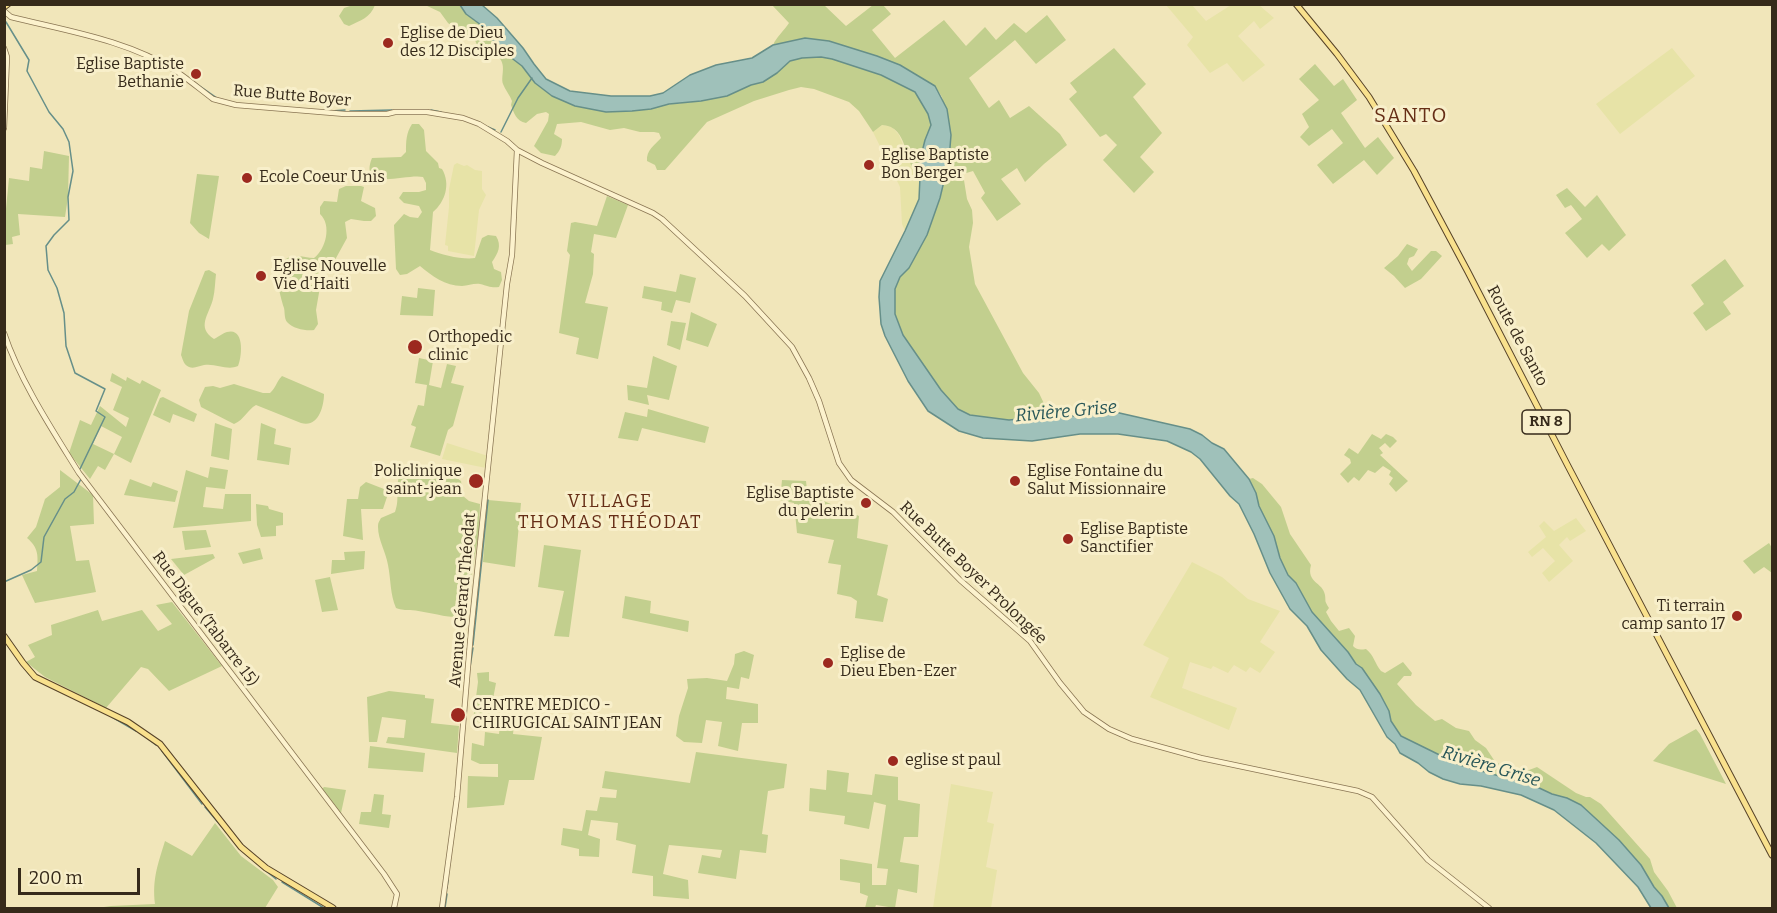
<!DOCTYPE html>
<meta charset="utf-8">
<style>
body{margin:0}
#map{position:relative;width:1777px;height:913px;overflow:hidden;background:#f1e6ba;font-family:Bitter,serif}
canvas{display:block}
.frame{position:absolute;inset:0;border:6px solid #362a1a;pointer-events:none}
.scale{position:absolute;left:18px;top:868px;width:122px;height:27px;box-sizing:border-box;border:3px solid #362a1a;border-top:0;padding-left:8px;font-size:18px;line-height:21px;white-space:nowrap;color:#362a1a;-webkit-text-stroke:4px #f8efca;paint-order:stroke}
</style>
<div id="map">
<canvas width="1777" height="913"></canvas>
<div class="frame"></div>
<div class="scale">200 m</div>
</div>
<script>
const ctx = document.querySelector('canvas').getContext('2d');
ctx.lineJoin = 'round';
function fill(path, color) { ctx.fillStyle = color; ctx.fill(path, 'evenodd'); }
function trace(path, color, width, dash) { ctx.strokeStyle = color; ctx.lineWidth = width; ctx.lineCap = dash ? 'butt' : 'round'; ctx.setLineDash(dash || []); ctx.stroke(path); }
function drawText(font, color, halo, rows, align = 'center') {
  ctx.font = font + ' Bitter,serif'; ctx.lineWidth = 6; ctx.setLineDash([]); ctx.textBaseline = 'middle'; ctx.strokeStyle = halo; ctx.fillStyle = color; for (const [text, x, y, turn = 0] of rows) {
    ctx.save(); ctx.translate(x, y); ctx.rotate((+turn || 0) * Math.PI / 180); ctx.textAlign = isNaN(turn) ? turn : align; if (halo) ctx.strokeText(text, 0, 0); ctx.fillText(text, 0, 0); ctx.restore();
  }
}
fill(new Path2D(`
 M1166,5h26l14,16 25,-16h28l15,13 -14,11 -6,-8 -16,15 27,29 -22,17 -16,-19 -17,10 -23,-28 6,-8z
 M1672,48l23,28 -75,58 -24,-30z
 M882,125l10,2 7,8 16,38 5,4 -1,22 -14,32 -3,-7 -2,-37 -27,-55z
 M457,163l7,3 3,-1 8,5 7,1v18l4,6 -7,15 -5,46 -26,-5v-5l-3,-1 4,-38v-18l5,-24z
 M447,443l41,13 -2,12 -44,-9z
 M1576,518l10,13 -16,10 -3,-4 -8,8 14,16 -24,21 -7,-9 13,-12 -12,-13 -11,9 -4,-5 18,-15 -7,-11 5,-5 10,10z
 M1192,562l30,15 26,22 32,12 -20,31 15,10 -15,21 -10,-6 -4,5 -12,-7 -6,8 -15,-7 -2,3 -21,-7 -8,26 55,20 -8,22 -79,-33 19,-39 -26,-13z
 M951,784l42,8 -6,30 7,2 -8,43 11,3 -6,38h-58z`), '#e7e3a7');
fill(new Path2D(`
 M353,5h22c-5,13 -14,15 -26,21l-5,-2 -5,-8 5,-8z
 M425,5h35l6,9 15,11 20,25 21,16 13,17 17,13 23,10 25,4 51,-1 12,-4 38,-4 26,-5 24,-11 12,-3 14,-9 13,-12 12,-3 19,-1 11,2 49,16 34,17 13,22 3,11 -9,27 -3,12 1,13c-17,-11 -10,-51 -38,-52l-9,7 -14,-21 -10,-9 -35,-13 -13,-2 -12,3 -35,11 -47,21 -42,48h-8l-2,-5 -8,-4c-1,-11 8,-16 14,-23l-2,-5 -5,-1h-14l-16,-4 -14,2 -29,-8 -24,2 -3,10 8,5c0,7 -2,12 -7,17l-14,-3 -7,-7 14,-25 1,-7 -3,-2 -9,2 -11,9c-10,-2 -12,-10 -15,-18l1,-4c-2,-6 -7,-11 -9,-17 -3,-9 6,-22 -9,-30l-14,3 -5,-8 2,-4 -2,-5 -13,-4 -6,-7 -8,-6 -8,-11z
 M772,5h52l22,21 27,-21h10l8,9 -19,16 23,28 49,-38 22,26 19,-19 11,13 18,-17 12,10 21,-18 19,25 -30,24 -21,-24 -46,38 20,30 10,-8 11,18 19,-12 31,28 7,11 -23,19 -19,18 -8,-14 -16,11 20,25 -24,17 -16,-23 4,-5 -12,-22 -10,3 4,25 5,11 1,13 -4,24 6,37 48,89 16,20 8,17v6l-38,4 -39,-5 -12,-6 -17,-19 -38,-55 -8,-21v-25l5,-12 9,-9 18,-33 13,-37 9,-38 2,-25 -9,-38 -7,-11 -35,-21 -23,-9 -72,-18 -32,7c4,-9 11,-14 16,-22z
 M1114,48l32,36 -13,13 29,36 -22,24 14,15 -20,21 -31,-33 14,-15 -11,-11 -6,3 -31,-38 8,-7 -7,-9z
 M1315,64l19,22 9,-7 14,21 -16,13 24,35 13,-11 16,21 -17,17 -13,-15 -31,24 -16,-19 26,-22 -11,-14 -23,17 -9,-9 9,-10 -7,-13 17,-14 -20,-21z
 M412,124h7l5,6 2,21 12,12 1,5 3,1c9,15 3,33 -9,43l-3,38c11,5 34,10 45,8l7,-20 6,-3 8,1c6,10 2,17 -4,26l2,7 7,3 1,8 -3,7c-8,1 -11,-1 -19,-3 -6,-1 -12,2 -18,2 -17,0 -30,-10 -42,-20l-13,8 -7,1 -4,-6 -2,-44 10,-11 6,3 8,1 4,-6 -3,-6 -15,-3 -5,-5 4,-6h16l7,-2v-7l-3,-6c-16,-4 -65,16 -51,-19l29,-1 5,-5c0,-10 0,-19 6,-28z
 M44,151l25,5 -1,41 -3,20 -47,-3 2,21 -8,2 1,7 -8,1v-26l4,-41 20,3 1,-14 12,2z
 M197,174l22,2 -10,63 -10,-6 -9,-10z
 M346,186h15l3,1 -3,14 14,7 1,8 -5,5h-7l-13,-2 -6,3 2,16 -17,31 -14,5 -6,-3 -7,2 -2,7 4,6 8,-1 7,2 -4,23 2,14 -4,6c-8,1 -21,-1 -27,-8 -3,-4 -2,-10 -3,-14 -4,-13 -12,-39 2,-49 9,-6 19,-1 28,-1 12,-9 18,-33 6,-44v-7l4,-6 13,1 2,-13z
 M1567,188l18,19 12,-12 29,40 -17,16 -7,-7 -15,14 -22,-25 17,-14 -11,-14 -6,3 -9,-13z
 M607,196l21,9 -12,33 -22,-4 -3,18 3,2 -1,20 -8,29 23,4 -10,52 -22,-5 3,-16 -20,-5 11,-78 -3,-4 4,-28 4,-1 22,4z
 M1407,244l11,5 -4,7 -5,2 -2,6 5,7 19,-20h5l6,5 -21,23 -16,9 -11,-12 -10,-8 14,-12z
 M1725,259l19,27 -21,16 8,12 -25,17 -13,-18 11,-9 -13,-19z
 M209,270l7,4c-1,8 -1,17 -3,25 -4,16 -17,28 1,40 4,-2 9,-6 13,-7 18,-5 15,25 11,34 -11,5 -22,-3 -34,-1 -5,1 -10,4 -15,2 -5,-2 -6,-7 -8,-12l8,-44 16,-40z
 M680,274l16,4 -6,25 -14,-3 -4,13 -11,-3 1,-8 -20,-4 2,-12 32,6z
 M418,288l17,2 -2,26 -33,-1 2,-19 15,2z
 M691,312l26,12 -9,23 -22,-7z
 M671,321l15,2 -6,27 -13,-5z
 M653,356l24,10 -8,34 -22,-5 2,10 -21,-5 -1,-15 20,3z
 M419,358l14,3 -4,24 12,3 6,-24 9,2 -5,17 13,3 -11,40 -5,4 -8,26 -30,-9 6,-20 -5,-2 7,-20 6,1 3,-21 -12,-2z
 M112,373l14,8 1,-4 13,7 2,-4 19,10 -30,73 -17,-9 -9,16 -7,-4 -8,13 -21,-26 11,-33 11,5 9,-19 26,21 3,-9 -16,-8 9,-23 -12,-6zM101,426l21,11 -8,17 -21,-10z
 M282,376l42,18c0,13 -6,34 -23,29l-45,-18c-9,5 -11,14 -22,19l-33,-17 -2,-7 6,-13 8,-1 7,2 14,-4 29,9h7c6,-5 6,-11 12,-17z
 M163,397l34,17 -3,8 -21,-8 -3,9 -17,-8 7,-17z
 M648,409l61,18 -4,16 -63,-15 -4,13 -20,-3 7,-26 22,5z
 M215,423l17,6 -3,31 -18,-4z
 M261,423l15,6 -2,15 17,4 -2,17 -32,-5z
 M1372,434l9,5 5,-5 7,3 4,4 -7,7 -5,-5 -6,5 4,5 -3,2 28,26 -12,11 -7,-8 4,-6 -4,-3 2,-4 -8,-5 -8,7 -7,-3 -9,11 -5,-4 -6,6 -8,-9 11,-11 -1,-4 -6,-4 5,-7 9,6z
 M210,467l18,3 -3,19 -19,-2 -3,20 20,2 2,-15h26v27l-78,7 13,-58 22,8z
 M409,468l45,8 7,5 2,15 6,5 11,3 -1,28 -9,52 -3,6 -11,10 -2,17c-15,-1 -29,-6 -44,-7 -5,0 -8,0 -14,-2 -6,-14 -5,-28 -8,-43 -2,-13 -10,-25 -10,-38 0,-5 1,-5 3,-9l14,-6c6,-16 -2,-25 7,-42z
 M60,470l33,25 1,29 -24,2 6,35 13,-1 7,32 -61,11 -13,-28 15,-4c1,-15 2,-23 -10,-33l9,-11 9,-28 15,-12z
 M1253,478l9,6 19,23 9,27 21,31c-5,18 12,17 14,30 1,7 -1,5 4,13l-3,4 5,9 8,10 10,-3 6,8 -2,10c4,4 7,4 13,3 8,6 9,15 15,22l4,2 18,-11 9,11 -1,3h-7l-7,8 19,21 19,16 7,-2 14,9 13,3 6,9 11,8 8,12 8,6 12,6 7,1 16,-6 39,26 10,4h4l11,7 49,55 4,13 14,19 9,17h-8l-7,-12 -8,-9 -13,-22 -22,-25 -38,-35 -14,-7 -15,-4 -17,-8 -75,-21 -59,-29 -10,-15 -2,-10 -9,-17 -18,-26 -6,-4 -8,-12 -36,-40 -16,-29 -8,-8 -8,-17 -6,-22 -15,-30 -3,-13 -7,-14z
 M130,479l21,8 2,-5 25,9 -3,11 -51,-7z
 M782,480l24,1 1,9 5,6 47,20 -2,22 31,7 -11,50 11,4 -5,23 -28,-4 2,-17 -6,-4 -14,-3 4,-29 -13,-2 6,-23 -37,-7 -3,-30 -14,-3z
 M366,482l23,9 -6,18h-22l2,31 -20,-4 4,-37h11l2,-12z
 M488,500l33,3 -6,64 -32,-5z
 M256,504l12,2 1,3 14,4v12l-7,1v10l-15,1 -4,-12z
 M206,530l5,17 -26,3 -3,-19z
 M1769,543l3,5v25l-8,-6 -10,7 -11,-13z
 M544,545l37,5 -12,87 -15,-1 10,-45 -26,-4z
 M260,548l3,11 -20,5 -5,-11z
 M365,551l-1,18 -33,5 1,-14h13l-1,-8z
 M213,554l2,4 -31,17 -13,-16z
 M330,577l8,33 -16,2 -7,-32z
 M625,596l26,5 -1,12 39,8 -1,11 -66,-14z
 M172,602l50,64 -53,25 -21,-22 -7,-2 -35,41 -61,-31 -19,-15 9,-5 -7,-12 24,-10 -1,-10 47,-15 4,11 40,-11 16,21 14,-7 -16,-19z
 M744,651l10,4 -5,24 -8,-2 -2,12 -12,-2 -1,12 32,5v19h-16l-4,28 -20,-5 4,-24 -16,-2 -4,23 -18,-1 -8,-6 3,-20 9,-28 -1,-9 20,-1 20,3 7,-17 1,-10z
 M489,672v9l7,2 -3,16 5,1 -2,14 19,3 -2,17 29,3 -8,43h-25l-5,25 -37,3 1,-32 30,1v-13h-18l-9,-4 1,-17 12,3 1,-14 14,2 1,-9 -19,-2 -8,-3 5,-38 -1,-9z
 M389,691l36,4v3l9,1 -3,24 28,3 -2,27 -71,-10 2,-6 16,1 2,-18 -24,-3 -5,25h-8l-2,-45z
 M1696,729l4,5 26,50 -73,-23 16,-17z
 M370,746l55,7 -2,19 -55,-4z
 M696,752l91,12 -3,24 -16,3 -6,43 6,1 -2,18 -26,-3 -4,29 -38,-6 4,-18 18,3 2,-8 -53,-5 -6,29 25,6 1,19 -36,-3v-20l-21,-3 4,-28 -20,-5 2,-17 -27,-3 -3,15 12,4 -1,18 -20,-1v-7l-18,-4 2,-17 19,3 4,-21 11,1 3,-14 16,1 1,-8 -15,-2 3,-17 85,12z
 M827,770l22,3 -2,19 25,3 3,-21 23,3v23l22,4 -2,33h-14l-4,25 19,3 -2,28 -19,-4 -3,19 -19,-3 -1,3h-10l3,-12 -8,-3v-10l-20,-3v-21l32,5v21h14l2,-16 -11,-1 9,-63 -12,-3 -5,27 -25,-5 1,-8 -36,-5 1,-23 16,2z
 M324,787l22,3 -5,23 -19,-24z
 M374,794l10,1 -2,19 9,1 -2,13 -30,-4 2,-12h10z
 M215,823l26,33 32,24 5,7 -13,21h-168l14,-2 44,-2c-3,-25 3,-40 10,-63l27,15z`), '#c2cf8e');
const water = new Path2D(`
 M460,5h22l15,13 26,30 11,16 12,15 24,12 41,5h39l13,-3 27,-18 26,-10 36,-7 21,-13 32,-7 24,3 48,15 23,9 35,21 12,23 4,26 -2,25 -9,38 -13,37 -18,33 -9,9 -5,12v25l8,21 38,55 17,19 12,6 39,5 38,-4h31l22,-5 15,1 75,17 12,6 10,8 12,6 25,30 7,14 3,13 15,30 6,22 8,17 8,8 16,29 36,40 8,12 6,4 18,26 9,17 2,10 10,15 59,29 75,21 17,8 15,4 14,7 38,35 22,25 13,22 8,9 7,12h-18l-13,-21 -42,-44 -42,-33 -33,-15 -40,-9 -21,-2 -17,-5 -14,-7 -11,-9 -18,-10 -5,-9 -8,-7 -27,-47 -13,-11 -26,-29 -14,-24 -17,-17 -20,-36 -16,-39 -15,-30 -9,-8 -30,-37 -9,-7 -24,-11 -49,-7h-38l-48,7 -49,-3 -24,-7 -31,-20 -20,-30 -23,-45 -4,-12 -2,-27 1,-16 25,-50 14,-32 1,-22 -1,-13 6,-24 6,-15 -3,-11 -13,-22 -34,-17 -49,-16 -11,-2 -19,1 -12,3 -13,12 -14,9 -12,3 -24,11 -26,5 -32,3 -18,5 -19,2 -26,1 -31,-6 -23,-10 -17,-13 -13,-17 -21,-16 -20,-25 -15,-11z`);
fill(water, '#9fc1ba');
trace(water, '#668f89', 1.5);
trace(new Path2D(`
 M4,21l2,1 23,38 -2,11 22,41 14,17 6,13 4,29 -5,26 1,23 -15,15 -8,11 2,24 9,18 7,25 2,33 9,27 30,16 -9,22 9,6 -25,52
 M194,82l23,16
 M431,110l10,2
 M331,111l14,-1
 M350,111l42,-1
 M488,127l7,3
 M501,132l17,-34 14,-20
 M4,582l27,-12 10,-8 3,-25 21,-38 9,-7 7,-13
 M473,645l15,-145
 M10,648l19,26
 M470,667l3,-19
 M112,717l24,14
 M143,735l13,10
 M162,751l40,53
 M205,807l23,27
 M266,871l10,8
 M282,882l42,26
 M447,888l1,-8
 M445,908l2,-14`), '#668f89', 1.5);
const minor = new Path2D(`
 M4,11l7,6c56,14 116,23 165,54 13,9 25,19 37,28l23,6 109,9h42l8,-2h32l36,6 16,6 28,17 10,9 25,13 111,50 9,6 83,77 47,51 17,31 10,23 20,62 12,17 42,32 67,68 70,61 30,42 24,29 25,17 23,10 69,19 157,33 14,6 56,63 61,48
 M4,48l3,9 -3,71
 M4,333c16,48 49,98 75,140l305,401 13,20 -3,14
 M442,908l15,-111 14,-166 36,-347 5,-29 5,-105`);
const major = new Path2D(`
 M1296,4l41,50 32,43 45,74 54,101 100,194 204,389
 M4,7l4,-3
 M4,636l19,27 12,14 93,45 32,22 81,103 25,21 67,40`);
trace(minor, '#897553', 6);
trace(major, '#564228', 7);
trace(minor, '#fcf2cd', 4.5);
trace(major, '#f9e18d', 5);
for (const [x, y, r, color] of [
 [388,43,6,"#9c291f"],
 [196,74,6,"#9c291f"],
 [869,165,6,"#9c291f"],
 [247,178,6,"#9c291f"],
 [261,276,6,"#9c291f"],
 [415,347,8,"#9c291f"],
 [476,481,8,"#9c291f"],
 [1015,481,6,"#9c291f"],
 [866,503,6,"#9c291f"],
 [1068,539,6,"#9c291f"],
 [1737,616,6,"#9c291f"],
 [828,663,6,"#9c291f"],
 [458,715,8,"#9c291f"],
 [893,761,6,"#9c291f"]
]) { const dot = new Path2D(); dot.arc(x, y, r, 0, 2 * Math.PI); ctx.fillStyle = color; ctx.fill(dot); trace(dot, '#f8efca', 2); }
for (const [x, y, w] of [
 [1546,422,48]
]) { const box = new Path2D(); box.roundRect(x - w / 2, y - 12, w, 24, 4.5); ctx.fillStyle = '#f8efca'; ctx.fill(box); trace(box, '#362a1a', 1.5); }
drawText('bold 15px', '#362a1a', null, [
 ["RN 8",1546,422]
]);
drawText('16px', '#362a1a', '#f8efca', [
 ["Eglise de Dieu",400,34],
 ["des 12 Disciples",400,52],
 ["Eglise Baptiste",184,65,"right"],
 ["Bethanie",184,83,"right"],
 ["Eglise Baptiste",881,156],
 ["Bon Berger",881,174],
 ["Ecole Coeur Unis",259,178],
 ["Eglise Nouvelle",273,267],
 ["Vie d'Haiti",273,285],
 ["Orthopedic",428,338],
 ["clinic",428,356],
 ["Policlinique",462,472,"right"],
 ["saint-jean",462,490,"right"],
 ["Eglise Fontaine du",1027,472],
 ["Salut Missionnaire",1027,490],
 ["Eglise Baptiste",854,494,"right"],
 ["du pelerin",854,512,"right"],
 ["Eglise Baptiste",1080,530],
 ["Sanctifier",1080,548],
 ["Ti terrain",1725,607,"right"],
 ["camp santo 17",1725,625,"right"],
 ["Eglise de",840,654],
 ["Dieu Eben-Ezer",840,672],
 ["CENTRE MEDICO -",472,706],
 ["CHIRUGICAL SAINT JEAN",472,724],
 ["eglise st paul",905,761]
], 'left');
drawText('16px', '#362a1a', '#f8efca', [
 ["Rue Butte Boyer",292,96,5],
 ["Route de Santo",1517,336,62],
 ["Rue Butte Boyer Prolongée",973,573,44],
 ["Avenue Gérard Théodat",463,600,-85],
 ["Rue Digue (Tabarre 15)",205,619,53]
]);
drawText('italic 18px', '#275658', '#f8efca', [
 ["Rivière Grise",1066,412,-5],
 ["Rivière Grise",1491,767,17]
]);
ctx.letterSpacing = '1.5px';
drawText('18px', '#662e16', '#f8efca', [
 ["VILLAGE",610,502],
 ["THOMAS THÉODAT",610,523]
]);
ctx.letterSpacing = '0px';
ctx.letterSpacing = '1.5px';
drawText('20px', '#662e16', '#f8efca', [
 ["SANTO",1411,116]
]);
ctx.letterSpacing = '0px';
</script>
